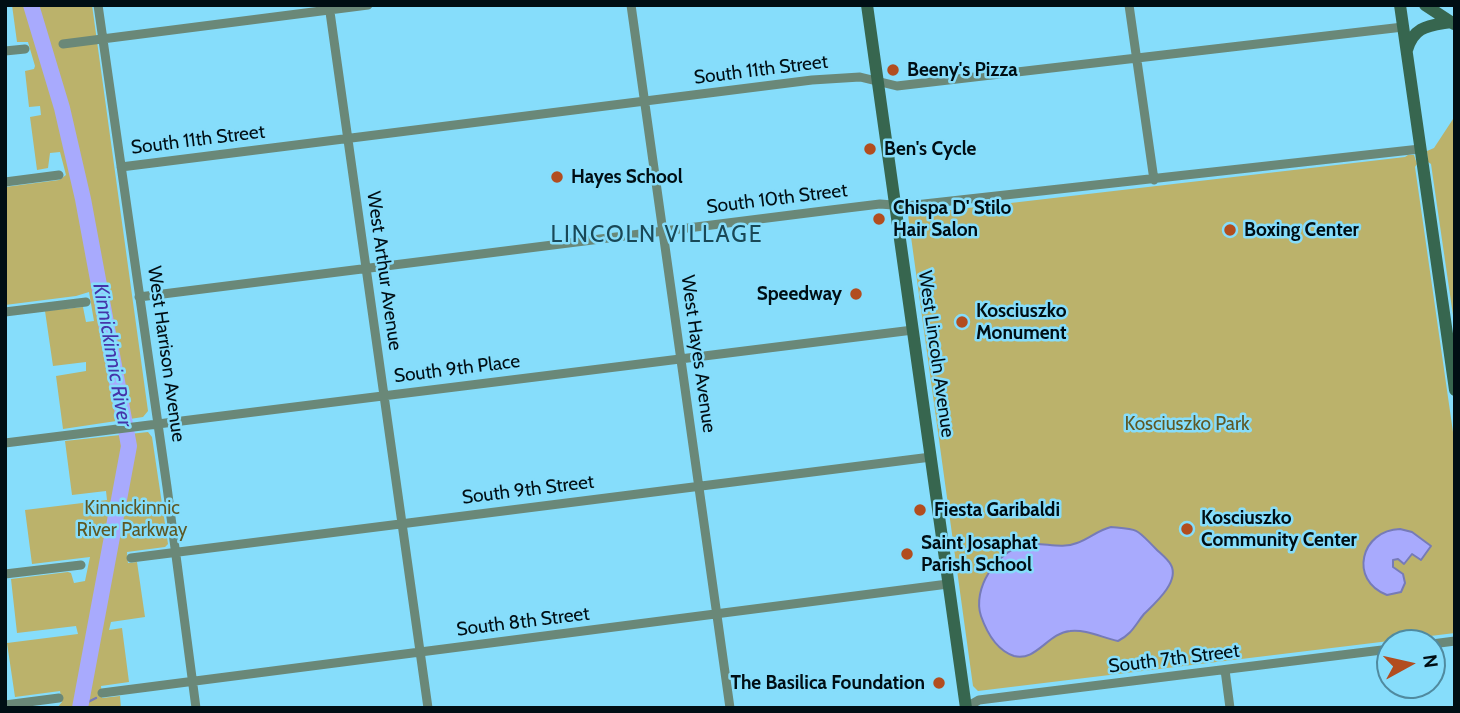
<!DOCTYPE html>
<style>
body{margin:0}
#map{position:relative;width:1460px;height:713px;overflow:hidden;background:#86ddfb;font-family:Cabin,sans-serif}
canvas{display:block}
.frame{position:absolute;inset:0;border:7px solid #000e14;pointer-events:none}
.north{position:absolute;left:1376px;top:629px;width:70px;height:70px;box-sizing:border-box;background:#86ddfb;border:2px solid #508a9f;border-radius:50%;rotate:82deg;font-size:19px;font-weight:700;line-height:28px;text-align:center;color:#000e14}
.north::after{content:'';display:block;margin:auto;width:24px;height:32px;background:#b24d1f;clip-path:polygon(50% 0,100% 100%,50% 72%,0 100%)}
</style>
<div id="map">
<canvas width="1460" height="713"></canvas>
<div class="frame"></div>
<div class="north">N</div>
</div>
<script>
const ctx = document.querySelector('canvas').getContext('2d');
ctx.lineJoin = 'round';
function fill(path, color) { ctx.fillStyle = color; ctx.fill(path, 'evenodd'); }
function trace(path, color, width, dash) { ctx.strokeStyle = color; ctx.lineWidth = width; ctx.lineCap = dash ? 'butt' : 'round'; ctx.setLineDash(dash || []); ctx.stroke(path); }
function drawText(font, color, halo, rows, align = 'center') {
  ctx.font = font + ' Cabin,sans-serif'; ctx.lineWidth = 5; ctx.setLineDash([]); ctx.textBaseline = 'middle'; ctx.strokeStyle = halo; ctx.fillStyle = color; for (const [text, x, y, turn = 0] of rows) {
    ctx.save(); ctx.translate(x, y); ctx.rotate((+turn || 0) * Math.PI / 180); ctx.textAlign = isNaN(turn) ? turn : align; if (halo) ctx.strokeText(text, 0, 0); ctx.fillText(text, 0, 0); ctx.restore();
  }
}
fill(new Path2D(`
 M12,5h80l56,406 -5,6 -80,12 -7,-53 30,-5v-9l-33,4 -8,-55 38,-4 3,15 8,-1 -5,-29 -13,4 -71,9v-118l54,-7 7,-5 -6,-23 -10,1 -2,15 -11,2 -7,-53 11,-2 -1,-9 -11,1 -4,-36 9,-2 1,-3 -7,-24h-11z
 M1455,116v213l-24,-165 -3,-2 -1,-11 7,-3z
 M1408,155h6l3,9 -2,3 40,279v187l-477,58 -5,-5 -65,-471 497,-58z
 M148,432l4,5 16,107 -3,3 -38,5 1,11 9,-1 8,55 -34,5 -2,8 13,-2 7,54 -28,4 1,12 18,-2 1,12h-64l5,-6 -2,-11 -45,6 -8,-54 71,-9 -2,-8 -59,7 -6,-54 57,-7 3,1 3,10 11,-2 5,-24 -58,7 -7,-54 82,-10 -1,-9 -34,4 -7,-54z`), '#bbb26b');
const water = new Path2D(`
 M1111,527c30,3 24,1 45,22 4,4 12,10 15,16 9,17 -17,39 -27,49 -9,11 -12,20 -26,27 -15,-3 -32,-12 -48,-10 -22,2 -34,31 -56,25 -18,-6 -27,-23 -33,-40 -9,-27 15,-64 43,-71 17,-4 36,5 53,-2 12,-4 21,-13 34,-16z
 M1400,529l12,3 19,14 -10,14 -9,-6 -8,10 -6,-5 -5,1v7l10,7 2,9 -4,9 -14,3c-39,-15 -26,-65 13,-66z`);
fill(water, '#a8aafd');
trace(water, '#767bb7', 2);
trace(new Path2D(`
 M80,706l16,-8`), '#767bb7', 2.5);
trace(new Path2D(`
 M31,5l31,103 21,91 46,247 -49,262`), '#a8aafd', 16);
trace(new Path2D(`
 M98,5l69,482 29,221
 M329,5l99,703
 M631,5l99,703
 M1129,5l25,175
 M63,44l305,-39
 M5,51l20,-2
 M121,167l691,-87 48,-3 37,9 506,-59
 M5,182l54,-7
 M139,297l692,-87 49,-6 26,2 514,-57
 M5,312l81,-10
 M5,443l908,-113
 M131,558l800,-101
 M5,574l76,-9
 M1432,644l23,-3
 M1225,670l5,38
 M102,693l846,-109
 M5,705l54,-7
 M965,708l14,-8 411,-51`), '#6a8878', 9);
trace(new Path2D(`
 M867,5l99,703
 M1400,5l55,385
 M1425,5l29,19
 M1407,50c7,-24 21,-24 43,-28`), '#37664f', 12);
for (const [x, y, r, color] of [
 [893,70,7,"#b24d1f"],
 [870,149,7,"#b24d1f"],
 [557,177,7,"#b24d1f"],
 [879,219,7,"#b24d1f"],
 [1230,230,7,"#b24d1f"],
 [856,294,7,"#b24d1f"],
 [962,322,7,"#b24d1f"],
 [920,510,7,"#b24d1f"],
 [1187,529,7,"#b24d1f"],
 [907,554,7,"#b24d1f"],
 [939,683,7,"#b24d1f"]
]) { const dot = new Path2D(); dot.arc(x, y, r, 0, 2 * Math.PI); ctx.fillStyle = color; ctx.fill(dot); trace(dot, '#86ddfb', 2.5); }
drawText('19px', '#000e14', '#86ddfb', [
 ["South 11th Street",761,70,-7],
 ["South 11th Street",198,140,-7],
 ["South 10th Street",777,199,-7],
 ["West Arthur Avenue",384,271,82],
 ["West Harrison Avenue",166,354,82],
 ["West Hayes Avenue",698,354,82],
 ["West Lincoln Avenue",936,354,82],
 ["South 9th Place",457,369,-7],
 ["South 9th Street",528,490,-7],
 ["South 8th Street",523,622,-7],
 ["South 7th Street",1174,659,-7]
]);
drawText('bold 19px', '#000e14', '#86ddfb', [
 ["Beeny's Pizza",907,70],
 ["Ben's Cycle",884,149],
 ["Hayes School",571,177],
 ["Chispa D' Stilo",893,208],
 ["Hair Salon",893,230],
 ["Boxing Center",1244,230],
 ["Speedway",842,294,"right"],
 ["Kosciuszko",976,311],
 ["Monument",976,333],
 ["Fiesta Garibaldi",934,510],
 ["Kosciuszko",1201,518],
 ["Community Center",1201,540],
 ["Saint Josaphat",921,543],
 ["Parish School",921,565],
 ["The Basilica Foundation",925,683,"right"]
], 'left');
drawText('19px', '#5e5825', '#86ddfb', [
 ["Kosciuszko Park",1187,424],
 ["Kinnickinnic",132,508],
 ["River Parkway",132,530]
]);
drawText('italic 21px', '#4534a9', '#86ddfb', [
 ["Kinnickinnic River",112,355,80]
]);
ctx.letterSpacing = '2px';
drawText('23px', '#194857', '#86ddfb', [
 ["LINCOLN VILLAGE",657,235]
]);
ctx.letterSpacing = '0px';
</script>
